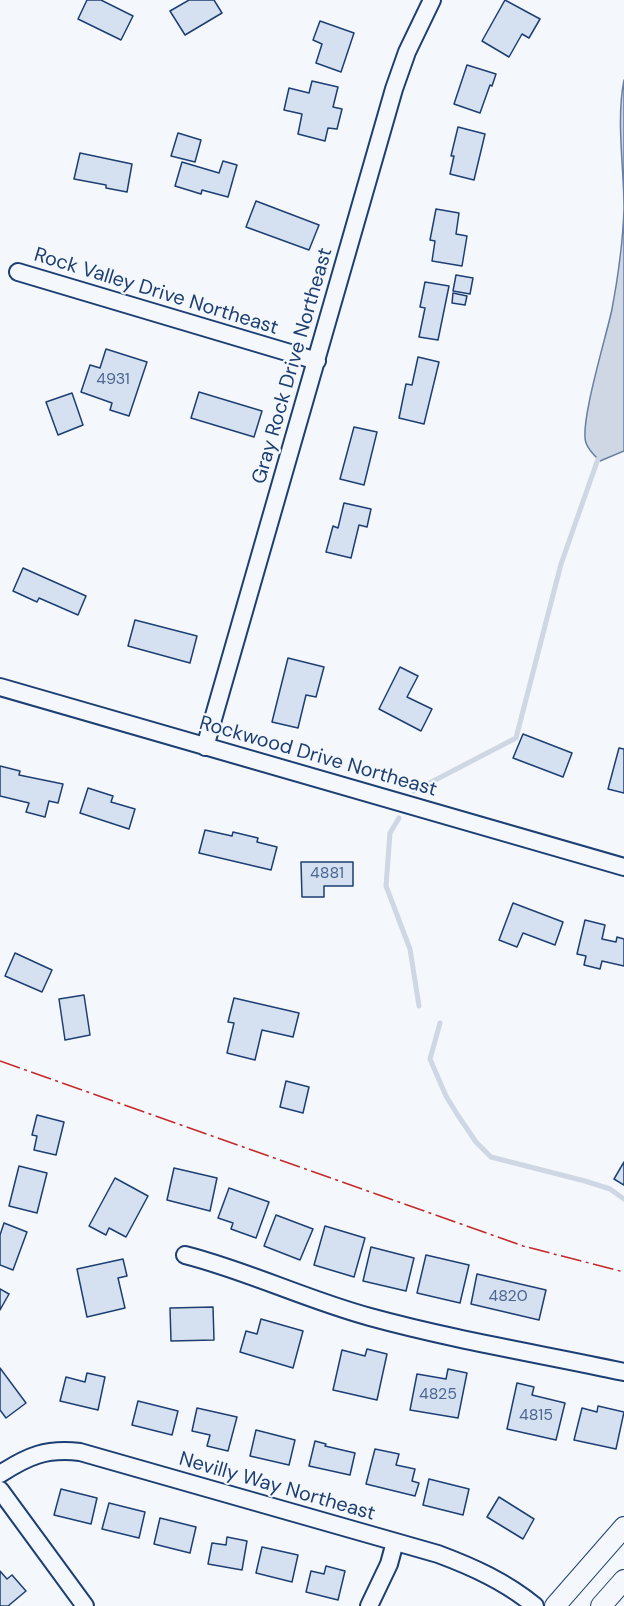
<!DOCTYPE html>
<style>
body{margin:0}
canvas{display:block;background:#f4f7fb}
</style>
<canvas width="624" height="1606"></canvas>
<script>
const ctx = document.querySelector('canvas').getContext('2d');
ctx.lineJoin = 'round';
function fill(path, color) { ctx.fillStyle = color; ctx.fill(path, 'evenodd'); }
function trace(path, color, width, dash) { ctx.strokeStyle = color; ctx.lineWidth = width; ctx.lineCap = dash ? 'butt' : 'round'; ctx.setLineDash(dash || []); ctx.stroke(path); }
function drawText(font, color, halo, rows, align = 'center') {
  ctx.font = font + ' "DM Sans",sans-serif'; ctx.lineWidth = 4.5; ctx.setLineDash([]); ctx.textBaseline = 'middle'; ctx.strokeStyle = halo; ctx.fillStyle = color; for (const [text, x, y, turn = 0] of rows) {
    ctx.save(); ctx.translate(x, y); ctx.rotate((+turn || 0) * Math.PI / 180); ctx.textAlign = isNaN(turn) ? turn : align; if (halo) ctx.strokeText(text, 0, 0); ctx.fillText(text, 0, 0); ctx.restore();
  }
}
const water = new Path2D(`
 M624,80v371l-24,10c-5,-5 -11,-10 -14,-18 -7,-19 21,-109 26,-134 6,-32 11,-68 12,-101 0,-41 -8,-88 0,-128z`);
fill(water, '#cfd7e4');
trace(water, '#687fa3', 1.5);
trace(new Path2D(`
 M414,791l102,-53 45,-174 37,-105
 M399,818l-9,15 -4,53 24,63 9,57
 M440,1023l-10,36 16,37 11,18 19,28 15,15 94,24 25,8 14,10`), '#cfd7e4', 5);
const building = new Path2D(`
 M87,0h14l32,16 -12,24 -43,-21z
 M189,0h25l8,13 -37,22 -15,-24z
 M505,0l35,19 -11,19 -7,-4 -13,23 -27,-16z
 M320,21l34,12 -13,39 -25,-9 6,-19 -9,-4z
 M467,65l29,9 -4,12 -2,-1 -10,28 -26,-9z
 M312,81l26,6 -5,20 9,2 -5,20 -9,-1 -3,13 -27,-7 4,-20 -18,-4 5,-22 20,5z
 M458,127l27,7 -11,46 -24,-6 4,-18h-3z
 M178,133l23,7 -6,22 -24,-6z
 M80,153l52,11 -5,28 -21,-4v-3l-32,-6z
 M223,161l14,4 -9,32 -26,-7 -1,4 -26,-8 7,-24 37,11z
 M256,201l63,24 -10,25 -63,-23z
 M436,209l23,4 -3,21 11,2 -5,30 -30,-5 3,-20 -5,-1z
 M456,275l17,3 -3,16 -17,-3z
 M425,282l24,4 -11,54 -19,-3 6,-29 -5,-1z
 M453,293l14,3 -2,9 -13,-2z
 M106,349l41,13 -18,54 -19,-6 2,-7 -31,-11 9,-27 10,3z
 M418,357l21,5 -15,62 -25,-6 7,-34 6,1z
 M199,392l63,19 -8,26 -63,-19z
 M72,393l11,32 -25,10 -12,-33z
 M354,427l23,5 -13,53 -24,-6z
 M344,503l27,6 -4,18 -8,-2 -8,33 -25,-6 7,-26 5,2z
 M23,568l63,28 -8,19 -39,-17 -2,4 -24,-11z
 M135,620l62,16 -7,27 -62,-17z
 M288,658l36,9 -8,30 -10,-2 -8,33 -26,-6z
 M400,667l18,9 -11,21 25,12 -11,22 -42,-22z
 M523,734l49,19 -9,24 -50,-19z
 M619,748l5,1v44l-16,-4z
 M0,766l20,5 -1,4 44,9 -5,19 -9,-2 -4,16 -19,-5 3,-9 -29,-7z
 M88,788l25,8 -2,6 24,7 -6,20 -49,-16z
 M205,830l27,6 1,-4 25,6 -1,4 20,5 -6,23 -72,-17z
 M301,862h52v24h-29v11h-22z
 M513,903l50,19 -8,23 -32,-12 -6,14 -18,-7z
 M585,920l20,5 -3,14 14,3 1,-5 7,2v27l-22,-5 -2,8 -16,-4 2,-9 -9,-2z
 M15,953l37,17 -10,22 -37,-16z
 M84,995l6,40 -25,5 -6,-41z
 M234,998l65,15 -6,24 -31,-7 -7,30 -28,-7 7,-30 -6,-1z
 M286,1081l23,6 -6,26 -23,-6z
 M37,1115l27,7 -8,33 -22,-5 3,-14 -5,-1z
 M624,1162v23l-10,-6z
 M19,1166l28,7 -10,40 -28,-7z
 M174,1168l43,10 -7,33 -43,-11z
 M115,1178l33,18 -22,41 -17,-9 -3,7 -17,-9z
 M229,1188l40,14 -13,36 -25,-9 2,-6 -15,-5z
 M276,1215l37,14 -13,31 -36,-14z
 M4,1223l23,9 -14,38 -13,-5v-30z
 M325,1226l40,12 -11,39 -40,-12z
 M371,1247l43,11 -8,33 -43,-10z
 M426,1255l43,10 -9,38 -43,-10z
 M123,1259l4,17 -9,2 7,30 -38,9 -10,-48z
 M477,1274l69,16 -7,30 -68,-16z
 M0,1289l9,5 -9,16z
 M213,1307l1,33 -43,1 -1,-33z
 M261,1319l42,12 -10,37 -53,-16 6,-21 11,3z
 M367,1349l20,5 -10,46 -44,-10 9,-40 23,6z
 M0,1368l26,35 -20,15 -6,-8z
 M448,1369l19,4 -9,45 -48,-8 7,-36 29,5z
 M87,1373l18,4 -7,33 -38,-9 6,-24 19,5z
 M517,1383l17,4 -2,8 33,8 -9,37 -49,-11z
 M138,1401l40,10 -6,24 -40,-10z
 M598,1406l26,6 -8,37 -42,-9 8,-32 15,4z
 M197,1408l40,9 -9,34 -21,-5 3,-11 -18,-4z
 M256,1430l39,10 -6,25 -39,-9z
 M315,1441l11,3 -1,2 30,7 -5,22 -41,-9z
 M375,1449l24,5 -3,11 19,4 -3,12 7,2 -4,13 -49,-12z
 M429,1479l40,10 -6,26 -40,-10z
 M61,1489l36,9 -6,26 -37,-9z
 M499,1497l35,22 -11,20 -36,-22z
 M109,1503l36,9 -6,26 -37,-9z
 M160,1518l36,9 -6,26 -36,-9z
 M227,1537l20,4 -5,29 -34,-6 4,-21 14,2z
 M262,1547l36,8 -6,27 -36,-9z
 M326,1566l19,5 -7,29 -32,-8 5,-21 13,3z
 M0,1571l7,8 5,-4 14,16 -18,15h-8z`);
fill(building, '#d5e0f0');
trace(building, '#1d3f73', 1.5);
const minor = new Path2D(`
 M18,272l299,89
 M0,687l624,180
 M205,747l189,-658 13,-37 25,-52
 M185,1255c63,16 122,45 185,62 84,23 170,37 254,55
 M0,1474c28,-18 46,-26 80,-22l358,102c35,13 68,28 97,52
 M0,1490l85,116
 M369,1606l20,-42 6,-22`);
const tertiary = new Path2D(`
 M555,1606l69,-79
 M601,1606l23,-26`);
trace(minor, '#1d3f73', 20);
trace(tertiary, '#1d3f73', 22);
trace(minor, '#f4f7fb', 16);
trace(tertiary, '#f4f7fb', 20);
trace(new Path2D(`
 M0,1061l523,185 101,26`), '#c62828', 1.5, [21, 4.5, 3, 4.5]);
drawText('16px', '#4b6792', null, [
 ["4931",113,380],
 ["4881",327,874],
 ["4820",508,1297],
 ["4825",438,1395],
 ["4815",536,1416]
]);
drawText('20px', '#1d3f73', '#f4f7fb', [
 ["Rock Valley Drive Northeast",156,292,17],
 ["Gray Rock Drive Northeast",293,366,-74],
 ["Rockwood Drive Northeast",318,757,16],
 ["Nevilly Way Northeast",277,1487,16]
]);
</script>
